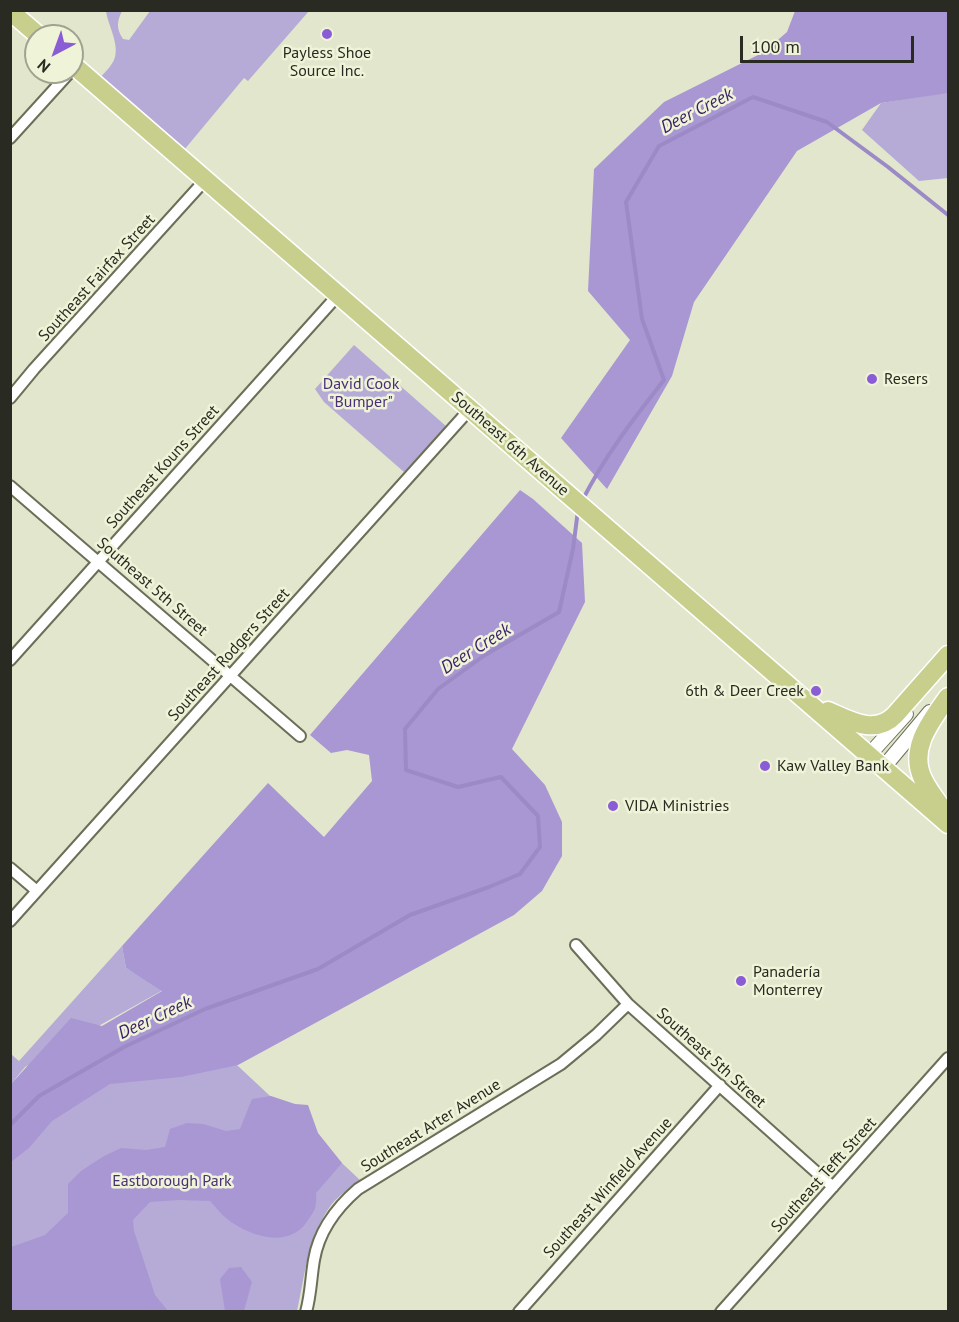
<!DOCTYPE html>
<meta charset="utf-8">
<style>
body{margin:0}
#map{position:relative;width:959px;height:1322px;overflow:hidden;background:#e2e6cc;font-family:"PT Sans",sans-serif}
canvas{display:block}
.frame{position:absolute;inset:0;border:12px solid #292a21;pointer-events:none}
.north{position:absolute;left:24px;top:24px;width:60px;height:60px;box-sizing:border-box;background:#eff4d9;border:2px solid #a0a38f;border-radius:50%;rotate:221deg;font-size:16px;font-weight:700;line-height:24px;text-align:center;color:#292a21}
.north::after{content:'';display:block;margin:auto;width:21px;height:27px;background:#8a5cd5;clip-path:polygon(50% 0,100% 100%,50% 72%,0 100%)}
.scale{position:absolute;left:740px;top:36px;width:174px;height:27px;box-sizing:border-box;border:3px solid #292a21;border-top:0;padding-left:8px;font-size:18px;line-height:21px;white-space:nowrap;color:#292a21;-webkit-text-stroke:4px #eff4d9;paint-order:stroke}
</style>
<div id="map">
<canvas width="959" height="1322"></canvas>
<div class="frame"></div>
<div class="north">N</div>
<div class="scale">100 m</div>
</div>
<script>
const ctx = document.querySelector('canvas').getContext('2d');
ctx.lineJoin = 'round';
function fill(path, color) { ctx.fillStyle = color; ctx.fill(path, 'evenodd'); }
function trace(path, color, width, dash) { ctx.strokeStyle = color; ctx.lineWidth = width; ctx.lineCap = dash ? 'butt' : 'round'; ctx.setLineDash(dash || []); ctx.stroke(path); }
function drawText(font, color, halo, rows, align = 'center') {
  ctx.font = font + ' "PT Sans",sans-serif'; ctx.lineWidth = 5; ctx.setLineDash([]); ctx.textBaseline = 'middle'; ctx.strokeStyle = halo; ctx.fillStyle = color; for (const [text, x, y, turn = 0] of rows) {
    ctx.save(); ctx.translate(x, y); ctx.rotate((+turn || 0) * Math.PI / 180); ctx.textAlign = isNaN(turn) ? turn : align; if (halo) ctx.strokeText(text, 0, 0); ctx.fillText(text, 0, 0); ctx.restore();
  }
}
fill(new Path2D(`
 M106,11h16c-5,10 -6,18 1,28l6,1 21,-29h159l-61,70 -4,-3 -65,78 -85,-72c6,-7 19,-18 21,-27 4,-14 -7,-32 -9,-46z
 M948,92v86l-29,3 -57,-51 19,-27z
 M354,345l93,82 -43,45 -80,-70 -9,-13z
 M122,946l4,22 37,22 -138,77 -14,17v-27l1,-2 7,6z
 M193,1024l167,156c-10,8 -24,17 -31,28 -22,32 -24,68 -32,103l-286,1v-179z`), '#b6aad6');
fill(new Path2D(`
 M795,11h153v82l-67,10 -84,48 -103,151 -22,74 -65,113 -46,-51 69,-98 -42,-49 6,-122 70,-67 100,-50 23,-20z
 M520,490l13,9 49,44 3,59 -73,147 33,36 17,37v34l-20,35 -28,24 -276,150 -57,12 -71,7 -58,37 -23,27 -18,14v-78l60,-66 31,8 60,-35 -36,-23 -4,-22 146,-163 56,54 48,-56 -3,-26 -22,-5 -16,3 -21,-18z
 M271,1096l24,8 13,1 10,28 24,30 -26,30c1,16 -1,17 -10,30 -19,26 -58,13 -80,-5 -6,-5 -11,-12 -16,-17l-31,-1 -29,2 -17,18 1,11 21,64 13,16h-157v-64l34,-12 23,-22v-29l13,-13 23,-15 17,-8 25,2 19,-3 5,-18 17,-6 16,1 23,7 14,-2 12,-30z
 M241,1267l11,15 -8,29h-19l-5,-32 9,-11z`), '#a997d3');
trace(new Path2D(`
 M582,501c24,-47 50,-80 82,-121l-22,-61 -16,-117 33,-56 94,-49 74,25 61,45 60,48
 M10,1125l29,-29 85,-49 81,-38 113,-40 92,-54 79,-28 31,-13 20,-27 -2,-31 -37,-39 -43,10 -52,-17 -1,-41 33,-40 47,-34 74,-43 14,-63 5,-39`), '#9c8ac6', 4);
const minor = new Path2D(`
 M10,138l60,-66
 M10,398l24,-29 172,-190
 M10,486l290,250
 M10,660l328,-365
 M10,868l27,23
 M10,921l460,-512
 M576,945l52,59 205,183
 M306,1312c5,-18 5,-35 8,-52 5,-30 22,-52 44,-71l203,-125 35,-29 32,-31
 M519,1312l201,-227
 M721,1312l227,-254`);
const tertiary = new Path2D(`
 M869,755l37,-41
 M883,768l47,-56`);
const primary = new Path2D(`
 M10,11l29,25
 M72,64l876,760
 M828,711c21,9 47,25 67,4l53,-60
 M944,811c-7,-10 -16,-21 -21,-32 -15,-31 9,-59 25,-82`);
trace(minor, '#6c6f58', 14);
trace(tertiary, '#6c6f58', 16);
trace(primary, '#fff', 21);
trace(minor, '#fff', 10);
trace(tertiary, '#fff', 14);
trace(primary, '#c8cf8d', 18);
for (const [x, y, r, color] of [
 [327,34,6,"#8a5cd5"],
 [872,379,6,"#8a5cd5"],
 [816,691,6,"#8a5cd5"],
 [765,766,6,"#8a5cd5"],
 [613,806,6,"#8a5cd5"],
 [741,981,6,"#8a5cd5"]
]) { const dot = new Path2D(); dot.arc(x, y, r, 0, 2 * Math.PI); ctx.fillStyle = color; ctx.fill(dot); trace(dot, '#eff4d9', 2); }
drawText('16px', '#292a21', '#eff4d9', [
 ["Payless Shoe",327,53,"center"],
 ["Source Inc.",327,71,"center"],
 ["Resers",884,379],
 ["6th & Deer Creek",804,691,"right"],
 ["Kaw Valley Bank",777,766],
 ["VIDA Ministries",625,806],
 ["Panadería",753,972],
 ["Monterrey",753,990]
], 'left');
drawText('16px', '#292a21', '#eff4d9', [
 ["Southeast Fairfax Street",97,278,-48],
 ["Southeast 6th Avenue",510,444,41],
 ["Southeast Kouns Street",163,467,-48],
 ["Southeast 5th Street",152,587,41],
 ["Southeast Rodgers Street",229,655,-48],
 ["Southeast 5th Street",711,1058,42],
 ["Southeast Arter Avenue",431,1126,-32],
 ["Southeast Tefft Street",824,1175,-48],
 ["Southeast Winfield Avenue",608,1188,-48]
]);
drawText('16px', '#4a2e76', '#eff4d9', [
 ["David Cook",361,384],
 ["\"Bumper\"",361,402],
 ["Eastborough Park",172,1181]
]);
drawText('italic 18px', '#3b1e65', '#eff4d9', [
 ["Deer Creek",697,111,-27],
 ["Deer Creek",476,649,-32],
 ["Deer Creek",155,1018,-25]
]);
</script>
